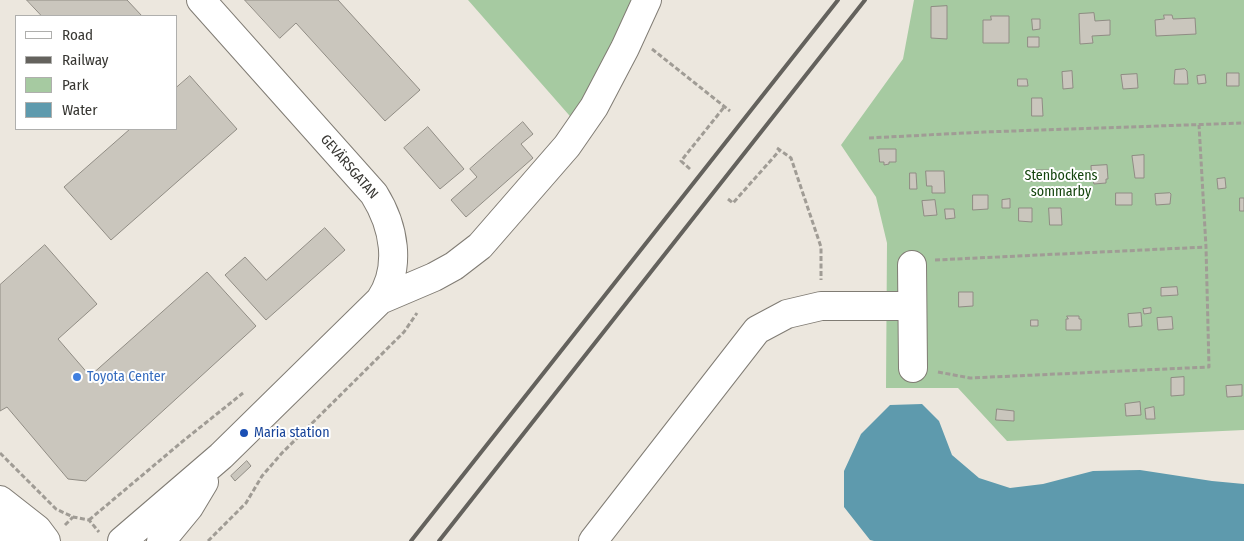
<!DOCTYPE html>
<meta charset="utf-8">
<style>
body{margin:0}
#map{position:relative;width:1244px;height:541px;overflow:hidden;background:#ece7de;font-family:"Fira Sans Condensed",sans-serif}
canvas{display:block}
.legend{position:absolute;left:15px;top:15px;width:162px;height:115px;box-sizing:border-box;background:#fff;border:1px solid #afafad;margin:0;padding:6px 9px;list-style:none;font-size:15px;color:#373632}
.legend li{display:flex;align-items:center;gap:10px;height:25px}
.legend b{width:25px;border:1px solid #afafad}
</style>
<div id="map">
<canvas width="1244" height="541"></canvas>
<ul class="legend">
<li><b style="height:6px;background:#fff"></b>Road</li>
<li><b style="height:6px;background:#64625d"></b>Railway</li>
<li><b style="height:14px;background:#a6caa1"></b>Park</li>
<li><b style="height:14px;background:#5e9aad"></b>Water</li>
</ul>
</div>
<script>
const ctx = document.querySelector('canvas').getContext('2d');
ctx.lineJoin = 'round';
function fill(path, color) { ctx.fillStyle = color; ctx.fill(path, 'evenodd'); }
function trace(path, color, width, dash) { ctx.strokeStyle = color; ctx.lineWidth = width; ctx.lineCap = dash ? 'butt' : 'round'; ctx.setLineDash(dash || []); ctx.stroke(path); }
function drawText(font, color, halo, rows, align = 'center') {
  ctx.font = font + ' "Fira Sans Condensed",sans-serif'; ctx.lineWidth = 4; ctx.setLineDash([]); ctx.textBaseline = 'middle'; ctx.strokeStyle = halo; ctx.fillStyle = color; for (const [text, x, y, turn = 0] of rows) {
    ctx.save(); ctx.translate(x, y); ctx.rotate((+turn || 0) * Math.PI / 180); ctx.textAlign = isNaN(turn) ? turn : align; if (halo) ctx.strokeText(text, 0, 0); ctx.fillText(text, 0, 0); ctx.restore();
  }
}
fill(new Path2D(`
 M468,0h164l-56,123z
 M914,0h330v430l-237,11 -49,-53h-72l1,-145 -11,-46 -35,-52 62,-86z`), '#a6caa1');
fill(new Path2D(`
 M922,404l17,17 13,34 27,23 31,10 33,-4 50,-13 47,-1 72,11 32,3v57h-370l-4,-1 -26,-33v-36l17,-37 29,-29z`), '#5e9aad');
const building = new Path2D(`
 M27,0h100l15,16h-100z
 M245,0h93l82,90 -35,31 -89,-98 -16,15z
 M947,6v33l-16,-1v-31z
 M1094,13l1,8 15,-1v15l-18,1 1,7 -13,1 -1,-30z
 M1164,15h8l1,4 22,-1 1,16 -40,2 -1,-16 9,-1z
 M991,16h18v27h-26v-23h8z
 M1032,19h8v10l-7,1z
 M1028,37h11v10h-11z
 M1185,69l2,2 1,13h-14l1,-14z
 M1072,71l1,17 -10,1 -1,-17z
 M1227,73h12v13h-12z
 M1137,74l1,14 -15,1 -2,-14z
 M1205,75l1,8 -8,1 -1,-8z
 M190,76l47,53 -126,111 -47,-53 66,-58h46v-41z
 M1018,79h9l1,7h-10z
 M1032,98h10l1,18h-11z
 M523,122l10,12 -12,10 12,14 -67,59 -15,-17 26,-23 -7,-8z
 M428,127l36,42 -24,20 -36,-41z
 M879,149h17v13h-7v2l-5,1v-3h-4z
 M1144,155v23h-9l-3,-22z
 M1107,165l1,14h-2v4l-12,1 -1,-4h-1l-1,-14z
 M1029,170h22v11h-22z
 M926,171h18l1,22h-13v-7h-5z
 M910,173h6l1,16h-7z
 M1225,178l1,10 -8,1 -1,-10z
 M1116,193h16v12h-16z
 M1170,193l1,1 -1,10 -14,1 -1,-11z
 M973,195h15v14l-15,1z
 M1240,198h4v13h-4z
 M1010,199v9h-8v-8z
 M935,200l2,15 -13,1 -2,-15z
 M1019,208h13v14l-13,-1z
 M1049,208h12l1,17h-12z
 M945,209h9l1,9 -9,1z
 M325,228l20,22 -79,70 -41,-45 20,-18 21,23z
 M45,245l52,59 -39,35 32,37 117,-104 49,54 -170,155 -18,-2 -61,-72 -7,4v-126z
 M1177,287l1,8 -17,1v-8z
 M959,292h14v14l-14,1z
 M1151,308v5l-7,1 -1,-5z
 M1141,313l1,13 -13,1 -1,-13z
 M1067,316h12v3h2v11h-15v-11h2z
 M1172,317l1,12 -15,1 -1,-12z
 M1031,320h7v6h-7z
 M1184,377v18l-13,1v-18z
 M1242,385v11l-15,1 -1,-11z
 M1140,402l1,13 -15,1 -1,-12z
 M1154,407l1,12h-9l-1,-10z
 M997,409l17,2v10l-18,-1z
 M247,461l4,5 -16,15 -4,-5z`);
fill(building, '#cac6bd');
trace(building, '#908c84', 1);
const minor = new Path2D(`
 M912,265l1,103
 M380,300l54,-23 20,-11 26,-20 87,-100 27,-39 31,-59 22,-48
 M0,500l37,29 9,12
 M0,516l15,25
 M122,541l99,-85 159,-156c22,-33 14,-74 -6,-106l-173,-194
 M161,541l28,-34 15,-25
 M593,541l164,-211 30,-16 34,-8h91`);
trace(minor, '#807c74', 30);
trace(new Path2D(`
 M652,49l78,62
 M869,138l115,-6 260,-9
 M777,148l14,10 30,89v33
 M690,169l-9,-8 44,-55
 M728,199l5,4 47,-53
 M935,260l271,-13
 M938,372l32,6 239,-11 -3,-120 -7,-122
 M0,453l56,56 17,8 16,3 10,12
 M89,520l94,-79 60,-48
 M65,525l8,-8
 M208,541l38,-38 16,-27 20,-23 122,-121 13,-19`), '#a09c95', 3, [5, 2.5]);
trace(minor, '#fff', 28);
trace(new Path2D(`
 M411,541l427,-541
 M439,541l426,-541`), '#64625d', 4);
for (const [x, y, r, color] of [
 [77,377,5,"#3f7fe0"],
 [244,433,5,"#1a4fb4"]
]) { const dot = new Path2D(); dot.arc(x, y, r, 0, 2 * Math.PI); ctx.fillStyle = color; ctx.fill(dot); trace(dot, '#fff', 2); }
drawText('14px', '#373632', '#fff', [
 ["GEVÄRSGATAN",349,167,49]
]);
drawText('14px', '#15450e', '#fff', [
 ["Stenbockens",1061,176],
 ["sommarby",1061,192]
]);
drawText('14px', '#366cbe', '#fff', [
 ["Toyota Center",87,377]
], 'left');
drawText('14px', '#164399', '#fff', [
 ["Maria station",254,433]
], 'left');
</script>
